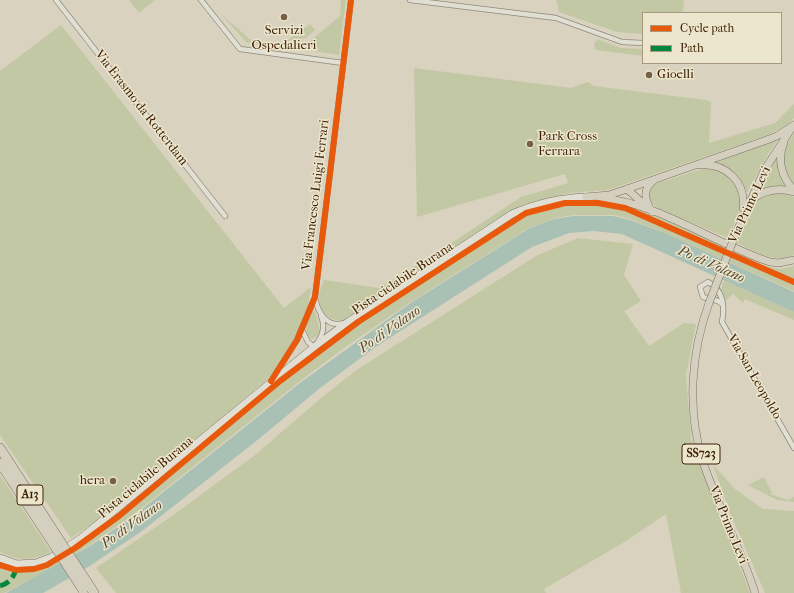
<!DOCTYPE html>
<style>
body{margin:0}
#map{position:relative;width:794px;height:593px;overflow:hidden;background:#d8d2be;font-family:"IM FELL French Canon",serif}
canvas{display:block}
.legend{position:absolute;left:642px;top:12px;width:140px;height:52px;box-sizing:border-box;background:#ede6ce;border:1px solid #a7987e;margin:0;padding:5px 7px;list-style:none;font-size:12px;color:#3f2207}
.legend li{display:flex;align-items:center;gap:8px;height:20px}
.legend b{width:20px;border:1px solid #a7987e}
</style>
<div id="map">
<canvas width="794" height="593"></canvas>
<ul class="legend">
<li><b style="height:5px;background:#e8590c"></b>Cycle path</li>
<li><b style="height:5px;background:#00873e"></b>Path</li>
</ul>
</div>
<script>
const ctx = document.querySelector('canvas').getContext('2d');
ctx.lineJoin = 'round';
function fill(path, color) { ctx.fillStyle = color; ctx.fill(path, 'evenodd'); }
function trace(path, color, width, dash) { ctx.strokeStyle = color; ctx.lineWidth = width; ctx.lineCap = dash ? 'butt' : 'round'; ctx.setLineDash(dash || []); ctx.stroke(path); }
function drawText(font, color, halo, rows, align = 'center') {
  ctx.font = font + ' "IM FELL French Canon",serif'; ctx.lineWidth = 3; ctx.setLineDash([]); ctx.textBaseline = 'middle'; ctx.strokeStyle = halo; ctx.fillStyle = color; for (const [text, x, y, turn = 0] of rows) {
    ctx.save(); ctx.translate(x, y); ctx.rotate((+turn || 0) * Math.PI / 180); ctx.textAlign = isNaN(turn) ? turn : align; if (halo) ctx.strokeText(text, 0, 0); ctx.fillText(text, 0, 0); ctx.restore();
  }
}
fill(new Path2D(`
 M129,0h26l-16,13z
 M341,0h5l-7,55 -32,-5 1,-7 32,-27z
 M556,0h128l-1,13h-40v21l-26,-2 -58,-20z
 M220,13l34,30 4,-3 4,3 40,6 -1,1 -55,-8z
 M310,24l5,6 -9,8 -19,3z
 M61,25l223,283 27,-21 -3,19 -15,37 -24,35 -173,143 -25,17 -71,-103v-364z
 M597,39l24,9 22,1v7l-47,-6 -2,-6z
 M414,68l157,20 17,-6 6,4 111,14 6,2 -2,41 66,-20 19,-19v14l-8,8 -18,9 -160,55 -39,3 -47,12 -175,114c-14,5 -28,-5 -28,-21 0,-6 3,-13 5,-18l55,8 59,-36 83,-55 47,-14 -3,-9 -148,43z
 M794,133v51c-15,-16 -12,-34 0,-51z
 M780,136l-12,18 -21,39c-7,-18 -18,-24 -35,-31z
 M778,155l1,16 12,18 -34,5z
 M705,168c21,0 38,17 35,38 -1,11 -8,22 -12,32l-71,-30 -8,-8v-11l6,-5z
 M773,193h9l12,4v58c-20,9 -39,-4 -57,-12l15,-38 3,-4z
 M584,201c68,2 124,42 185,66l12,2 13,-3v25l-127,-57 -37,-15 -16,-4h-40l-19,3 -26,10 -117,73 -68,47 -44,33 -171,137 -41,28 -41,25 -43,22h-4v-25l13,4 1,-5 14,1 18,-5 27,-16 43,-32 197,-163 39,-28 152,-100 25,-13 15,-5z
 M578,238l55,6 -9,31 17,26 -17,10 25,35 35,-23 12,1 -10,51 5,64 59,154h-69l-15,-79 -40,27 -82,48 2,4h-430l-20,-25 76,-52 83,-61 72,-62 31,-24 178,-113z
 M724,280l70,32v8l-49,-21 -2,4 -10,-9 -6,6 -3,-1 -3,-9z
 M314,308l6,22 -3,6 -5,3c-12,-8 -2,-21 2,-31z
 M713,465l22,24 28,20 31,2v82h-29l-35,-80z
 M0,475l51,77c-18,9 -33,9 -51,0z
 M764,477l8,16 -2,1 18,6 6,-3v5l-17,-2 -29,-15z`), '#c3c8a4');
fill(new Path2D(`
 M574,216h39l17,4 37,14 127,58v20l-172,-78 -28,-3 -25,2 -37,14 -155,99 -57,42 -60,50 -118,93 -54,36 -45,26h-37l84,-47 41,-28 169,-135 112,-81 118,-74 24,-9z`), '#a9c0b4');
const minor = new Path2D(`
 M56,0l169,216
 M201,0l39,49 103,14
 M410,0l146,18 66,24 21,1
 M315,298c3,15 12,30 29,25
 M723,305l-5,-4 -15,-4 -3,-10 8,-5c15,8 17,24 14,40l72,126
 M302,330l6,12 6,5c8,-10 12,-19 7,-31
 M273,378l24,-38 18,-43 36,-297`);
const secondary = new Path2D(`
 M0,558l17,6 19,-1 16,-6 29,-19 233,-191 34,-25 164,-108c25,-11 47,-16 74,-17`);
const primary = new Path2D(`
 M784,142c-7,17 -3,35 10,48
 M700,165c26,-2 46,17 43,43
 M627,189l21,19
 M586,197l23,-2 18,-6 137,-48 13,-5 17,-11
 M600,198c57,4 115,46 170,64l9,1 15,-3
 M750,201c13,-11 28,-14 44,-9
 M652,212c-7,-11 -10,-22 1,-31
 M736,233l29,-64 26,-40
 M709,303c-18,50 -22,105 -7,156 8,25 19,48 28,71 9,21 19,42 25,63`);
const motorway = new Path2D(`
 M0,448l60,93
 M0,463l54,82
 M89,585l5,8`);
trace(minor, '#90897b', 6);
trace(secondary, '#7a7263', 8);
trace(primary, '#7a7263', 8);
trace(motorway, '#7a7263', 10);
trace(minor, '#e1ded4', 4.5);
trace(secondary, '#e1ded4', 7);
trace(primary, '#d5cfc0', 7);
trace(motorway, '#d5cfc0', 9);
const primaryBridge = new Path2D(`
 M709,303l27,-70`);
const motorwayBridge = new Path2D(`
 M60,541l29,44
 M54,545l29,45`);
trace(primaryBridge, '#7a7263', 8, []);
trace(motorwayBridge, '#7a7263', 10, []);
trace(primaryBridge, '#d5cfc0', 7);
trace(motorwayBridge, '#d5cfc0', 9);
trace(new Path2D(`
 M0,586c12,-4 15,-11 17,-22`), '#00873e', 5, [10, 5]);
trace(new Path2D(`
 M271,381l26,-41 18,-43 36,-297
 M0,565l16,5 18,-1 13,-4 28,-17 44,-32 161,-135 78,-59 168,-109 39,-10h33l27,5 169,74`), '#e8590c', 6);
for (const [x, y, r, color] of [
 [284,17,4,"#756047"],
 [649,75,4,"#756047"],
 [530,144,4,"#756047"],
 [113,481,4,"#756047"]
]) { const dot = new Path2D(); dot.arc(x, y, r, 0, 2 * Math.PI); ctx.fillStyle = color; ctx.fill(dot); trace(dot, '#ede6ce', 1.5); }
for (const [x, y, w] of [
 [701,454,38],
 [30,495,26]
]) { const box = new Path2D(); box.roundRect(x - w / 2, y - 10, w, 20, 3); ctx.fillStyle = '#ede6ce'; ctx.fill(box); trace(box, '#3f2207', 1); }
drawText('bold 12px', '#3f2207', null, [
 ["SS723",701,454],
 ["A13",30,495]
]);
drawText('13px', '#3f2207', '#ede6ce', [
 ["Servizi",284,31,"center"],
 ["Ospedalieri",284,46,"center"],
 ["Gioelli",657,75],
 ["Park Cross",538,137],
 ["Ferrara",538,152],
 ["hera",105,481,"right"]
], 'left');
drawText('13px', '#3f2207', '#ede6ce', [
 ["Via Erasmo da Rotterdam",141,108,52],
 ["Via Francesco Luigi Ferrari",316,195,-83],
 ["Via Primo Levi",750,205,-65],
 ["Pista ciclabile Burana",403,279,-34],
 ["Via San Leopoldo",754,377,60],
 ["Pista ciclabile Burana",146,478,-40],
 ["Via Primo Levi",728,525,68]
]);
drawText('italic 14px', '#544831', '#ede6ce', [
 ["Po di Volano",711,265,24],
 ["Po di Volano",390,330,-35],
 ["Po di Volano",132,525,-36]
]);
</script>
